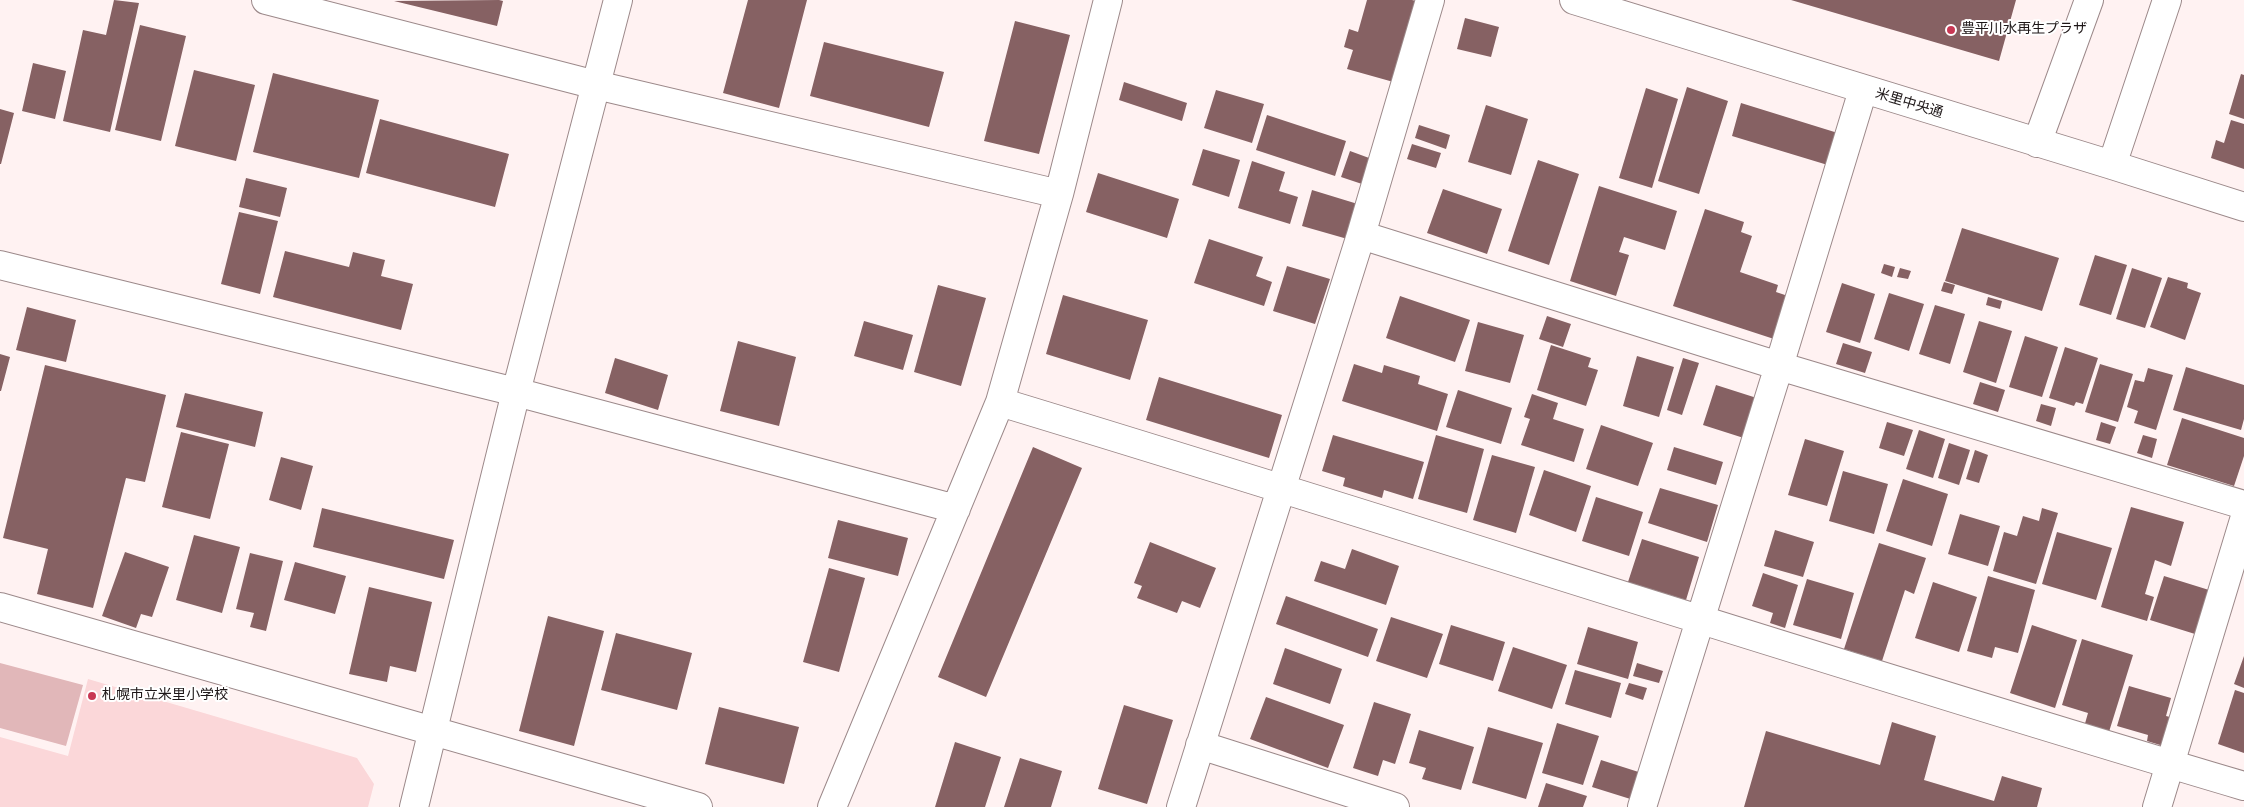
<!DOCTYPE html>
<meta charset="utf-8">
<style>
body{margin:0}
canvas{display:block;background:#fff2f2}
</style>
<canvas width="2244" height="807"></canvas>
<script>
const ctx = document.querySelector('canvas').getContext('2d');
ctx.lineJoin = 'round';
function fill(path, color) { ctx.fillStyle = color; ctx.fill(path, 'evenodd'); }
function trace(path, color, width, dash) { ctx.strokeStyle = color; ctx.lineWidth = width; ctx.lineCap = dash ? 'butt' : 'round'; ctx.setLineDash(dash || []); ctx.stroke(path); }
function drawText(font, color, halo, rows, align = 'center') {
  ctx.font = font + ' Jost,"Noto Sans JP",sans-serif'; ctx.lineWidth = 4; ctx.setLineDash([]); ctx.textBaseline = 'middle'; ctx.strokeStyle = halo; ctx.fillStyle = color; for (const [text, x, y, turn = 0] of rows) {
    ctx.save(); ctx.translate(x, y); ctx.rotate((+turn || 0) * Math.PI / 180); ctx.textAlign = isNaN(turn) ? turn : align; if (halo) ctx.strokeText(text, 0, 0); ctx.fillText(text, 0, 0); ctx.restore();
  }
}
fill(new Path2D(`
 M88,679l269,79 17,26 -6,23h-368v-70l68,19z`), '#fbd7d9');
fill(new Path2D(`
 M0,663l83,22 -17,61 -66,-18z`), '#e1b7b9');
fill(new Path2D(`
 M114,0l25,3 -29,129 -47,-11 20,-91 23,5z
 M499,0l4,1 -6,25 -103,-25z
 M748,0h59l-28,108 -56,-15z
 M1367,0h45l8,2 -23,81 -50,-14 6,-19 -9,-3 5,-18 9,3z
 M1791,0h225l-17,61z
 M1465,18l34,9 -8,30 -34,-8z
 M1015,21l55,14 -31,119 -55,-13z
 M140,25l46,11 -25,105 -46,-11z
 M824,42l120,30 -15,55 -119,-31z
 M33,63l33,8 -11,48 -33,-8z
 M194,70l61,15 -19,76 -61,-15z
 M273,73l106,27 -20,78 -106,-26z
 M2241,74l3,1v44l-15,-5z
 M1124,82l63,21 -5,18 -63,-21z
 M1687,87l41,14 -29,93 -41,-13z
 M1646,88l32,11 -26,89 -33,-10z
 M1216,90l48,14 -12,39 -48,-15z
 M1741,103l100,31 -10,32 -99,-30z
 M1486,105l42,14 -17,56 -43,-13z
 M0,109l14,4 -13,51h-1z
 M1267,115l79,26 -11,35 -79,-26z
 M380,119l129,35 -14,53 -129,-34z
 M2231,120l13,4v45l-33,-11 5,-18 8,3z
 M1419,125l31,10 -4,14 -31,-11z
 M1412,144l29,9 -5,15 -29,-9z
 M1203,149l37,11 -11,37 -37,-12z
 M1350,151l30,11 -9,25 -30,-10z
 M1538,160l41,14 -30,91 -41,-14z
 M1252,161l33,11 -6,19 19,6 -8,27 -52,-16z
 M1098,173l81,26 -12,39 -81,-26z
 M246,178l41,10 -7,29 -41,-10z
 M1599,186l78,25 -12,39 -41,-13 -5,15 10,3 -13,41 -46,-15z
 M1443,189l59,20 -15,45 -60,-21z
 M1312,190l49,15 -10,35 -49,-14z
 M1705,209l39,13 -3,10 11,4 -12,36 38,13 -2,7 12,4 -14,43 -101,-33z
 M239,212l39,9 -18,73 -39,-10z
 M1962,228l97,30 -17,53 -97,-30z
 M1209,239l54,18 -7,19 16,6 -8,24 -70,-23z
 M285,251l64,16 4,-15 32,8 -4,16 32,8 -12,46 -128,-33z
 M2095,255l32,10 -16,50 -32,-10z
 M1884,264l11,3 -3,10 -11,-4z
 M1287,266l43,13 -15,45 -42,-13z
 M1900,268l11,3 -3,8 -11,-2z
 M2132,268l30,10 -17,50 -29,-9z
 M2168,277l20,6 -1,5 14,5 -16,47 -35,-13z
 M1944,282l11,3 -3,9 -11,-3z
 M1842,283l33,11 -15,49 -34,-11z
 M938,285l48,13 -25,88 -47,-14z
 M1889,293l35,11 -15,47 -35,-12z
 M1063,295l85,25 -18,60 -84,-26z
 M1400,296l70,24 -15,42 -69,-24z
 M1988,297l14,4 -2,8 -14,-4z
 M1935,305l30,9 -15,50 -31,-10z
 M27,307l49,13 -10,42 -50,-12z
 M1547,316l24,8 -8,23 -24,-8z
 M864,321l49,14 -10,35 -49,-14z
 M1979,321l33,10 -16,52 -33,-11z
 M1478,322l46,13 -14,48 -45,-12z
 M2025,336l33,11 -16,50 -33,-10z
 M738,341l58,16 -17,69 -59,-15z
 M1843,343l29,9 -7,21 -29,-9z
 M1551,345l40,13 -3,9 10,3 -12,36 -49,-16z
 M2065,347l33,11 -15,46 -7,-2 -2,4 -25,-8z
 M0,354l10,3 -9,34h-1z
 M1637,356l37,11 -15,50 -36,-11z
 M615,358l53,17 -10,35 -53,-17z
 M1683,358l16,5 -17,52 -15,-5z
 M1354,364l28,9 2,-8 36,11 -2,8 30,10 -11,37 -95,-30z
 M2100,364l33,10 -15,48 -33,-10z
 M45,365l121,30 -21,87 -19,-4 -33,130 -56,-14 11,-45 -45,-11z
 M2186,367l58,18v34l-3,11 -68,-20z
 M2148,368l25,7 -17,55 -22,-7 4,-12 -11,-4 8,-27 9,2z
 M1159,377l123,38 -13,43 -123,-38z
 M1980,382l25,8 -7,22 -25,-8z
 M1716,385l47,15 -13,40 -47,-15z
 M1458,390l54,18 -11,36 -55,-17z
 M185,393l78,19 -8,35 -79,-20z
 M1532,394l26,9 -5,16 31,10 -10,33 -53,-17 9,-26 -6,-2z
 M2041,404l15,4 -5,18 -15,-5z
 M2182,418l62,20v18l-10,30 -67,-21z
 M1887,422l26,8 -9,26 -25,-8z
 M2101,422l15,5 -6,17 -14,-4z
 M1601,425l52,18 -15,43 -52,-17z
 M1919,430l26,9 -12,39 -27,-9z
 M181,432l48,12 -19,75 -48,-12z
 M1333,435l91,27 -11,37 -29,-9 -2,8 -39,-12 2,-8 -23,-7z
 M1436,435l48,14 -17,64 -49,-14z
 M2143,435l14,4 -5,19 -15,-5z
 M1805,439l39,12 -17,55 -39,-11z
 M1949,443l21,7 -11,35 -21,-7z
 M1033,447l49,21 -96,229 -48,-20z
 M1674,447l49,15 -7,23 -49,-15z
 M1975,450l13,5 -9,28 -13,-4z
 M1492,455l43,12 -19,66 -43,-13z
 M281,457l32,9 -12,44 -32,-10z
 M1544,470l47,16 -15,46 -47,-17z
 M1843,471l45,13 -14,50 -45,-13z
 M1903,479l45,15 -16,52 -46,-15z
 M1660,488l58,17 -11,37 -59,-19z
 M1596,497l47,15 -14,44 -47,-15z
 M2131,507l53,15 -13,44 -16,-6 -10,34 9,3 -7,24 -46,-14z
 M322,508l132,32 -10,39 -131,-32z
 M2042,508l16,5 -22,71 -43,-13 11,-39 13,4 6,-20 16,5z
 M1960,514l40,12 -12,40 -40,-12z
 M838,520l70,18 -10,38 -70,-18z
 M1775,530l39,12 -11,35 -39,-11z
 M2057,532l55,16 -16,52 -54,-16z
 M194,535l46,12 -18,66 -46,-13z
 M1642,539l57,18 -13,43 -58,-18z
 M1150,542l66,26 -16,40 -18,-7 -5,12 -40,-15 5,-12 -8,-3z
 M1879,543l47,15 -12,36 -9,-4 -23,71 -38,-12z
 M1352,549l47,17 -13,39 -72,-24 7,-20 24,8z
 M125,552l44,15 -17,50 -11,-3 -5,14 -34,-12z
 M250,553l33,8 -17,70 -16,-4 4,-14 -18,-4z
 M295,562l51,14 -11,38 -51,-14z
 M829,568l36,10 -26,94 -36,-10z
 M1763,573l35,12 -13,43 -15,-5 3,-10 -21,-7z
 M1988,576l47,14 -17,63 -23,-6 -3,11 -25,-7z
 M2164,576l45,14 -14,44 -45,-14z
 M1807,579l47,14 -13,46 -48,-14z
 M1933,582l44,15 -18,55 -44,-14z
 M369,587l63,15 -16,70 -26,-6 -3,16 -38,-8z
 M1286,596l92,33 -10,28 -92,-33z
 M548,616l56,15 -30,115 -55,-15z
 M1391,617l52,17 -16,44 -51,-17z
 M1451,625l54,17 -12,39 -54,-17z
 M2032,625l45,15 -22,68 -45,-15z
 M1588,627l50,15 -10,37 -51,-15z
 M616,633l76,20 -15,57 -76,-20z
 M2082,639l51,16 -25,80 -24,-8 4,-14 -26,-8z
 M1513,647l54,18 -15,44 -54,-18z
 M1285,648l57,21 -12,35 -57,-20z
 M2244,656v32l-10,-4z
 M1637,663l26,8 -4,12 -26,-7z
 M1575,670l46,13 -10,35 -46,-14z
 M1629,683l18,5 -4,12 -18,-6z
 M2129,686l42,12 -5,18 12,3 -8,29 -23,-7 1,-6 -31,-9z
 M2235,690l9,3v60l-26,-9z
 M1266,697l78,28 -16,43 -78,-29z
 M1374,702l37,12 -16,50 -12,-4 -5,16 -25,-8z
 M1124,705l49,15 -26,84 -49,-15z
 M719,707l80,20 -15,57 -79,-20z
 M1892,722l44,14 -12,44 70,21 8,-25 40,12 -5,19h-293l22,-76 114,34z
 M1557,723l42,13 -16,49 -41,-12z
 M1488,727l55,16 -17,56 -54,-16z
 M1419,730l55,17 -13,43 -39,-11 4,-11 -17,-5z
 M955,742l46,15 -16,50h-50z
 M1020,758l42,13 -11,36h-47z
 M1601,760l47,15 -8,27 -48,-15z
 M1546,783l41,13 -4,11h-45z`), '#866163');
const minor = new Path2D(`
 M266,0l330,85 463,109
 M1574,0l538,165 132,42
 M2037,143l52,-143
 M2112,165l55,-165
 M1361,235l418,131 465,139
 M0,265l516,127 440,117
 M1000,402c416,126 828,261 1244,384
 M0,607l698,200
 M1200,745l195,62
 M414,807l102,-415 102,-392
 M832,807l168,-405 59,-208 49,-194
 M1181,807l180,-572 69,-235
 M1642,807l137,-441 84,-276
 M2157,807l87,-287`);
trace(minor, '#9c898a', 30);
trace(minor, '#fff', 28);
for (const [x, y, r, color] of [
 [1951,30,5,"#c83854"],
 [92,696,5,"#c83854"]
]) { const dot = new Path2D(); dot.arc(x, y, r, 0, 2 * Math.PI); ctx.fillStyle = color; ctx.fill(dot); trace(dot, '#fff', 2); }
drawText('14px', '#1d1617', '#fff', [
 ["豊平川水再生プラザ",1961,30],
 ["札幌市立米里小学校",102,696]
], 'left');
drawText('14px', '#1d1617', '#fff', [
 ["米里中央通",1909,104,17]
]);
</script>
